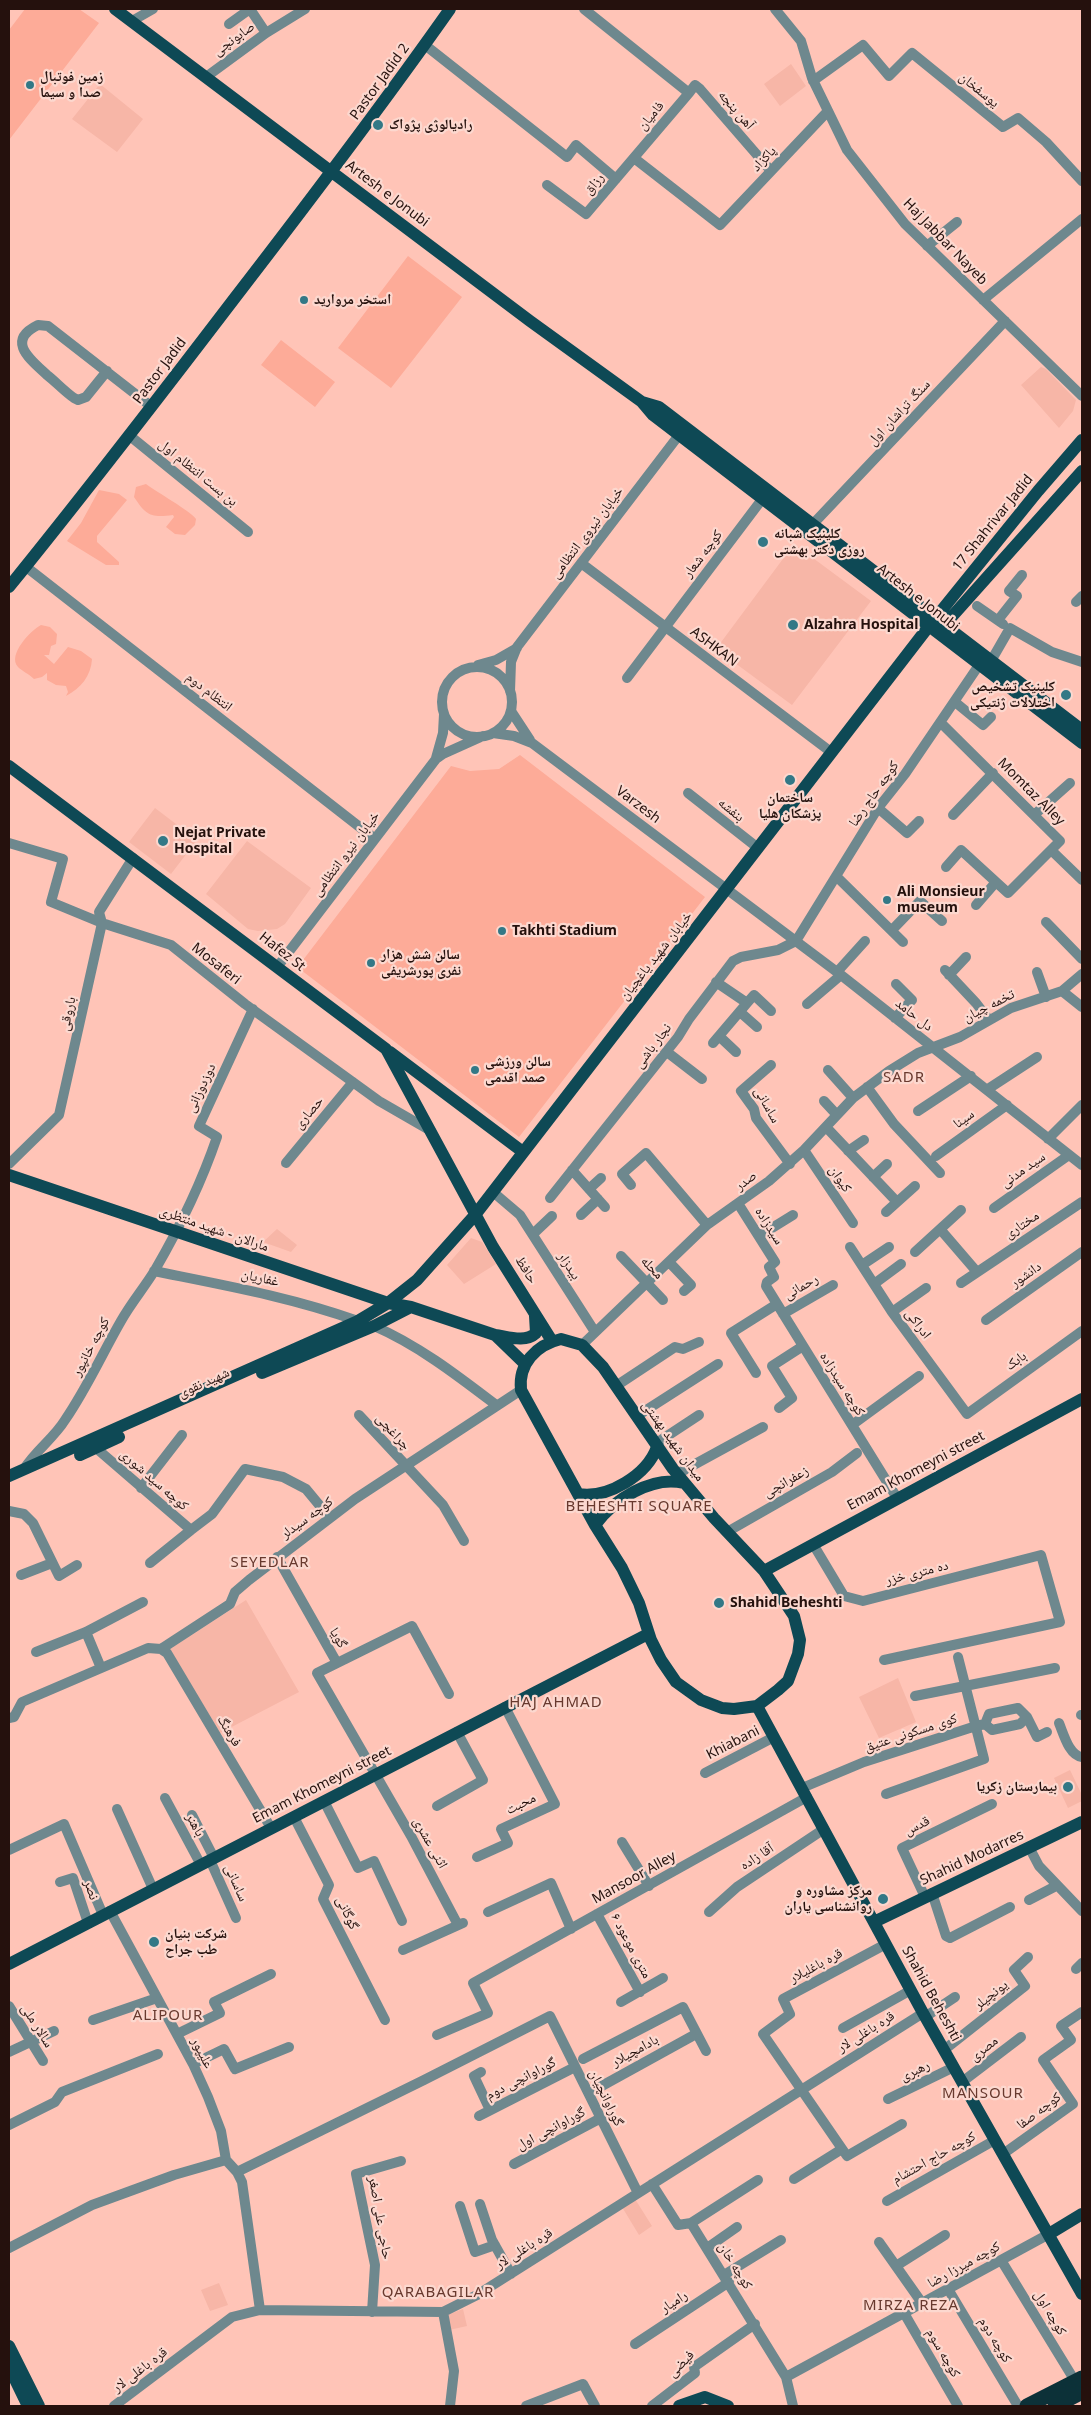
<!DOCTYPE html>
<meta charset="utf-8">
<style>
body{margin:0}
#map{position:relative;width:1091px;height:2415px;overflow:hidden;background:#ffc4b7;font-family:"Noto Sans",sans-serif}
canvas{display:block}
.frame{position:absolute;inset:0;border:10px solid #25110d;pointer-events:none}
</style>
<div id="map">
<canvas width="1091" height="2415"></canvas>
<div class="frame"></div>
</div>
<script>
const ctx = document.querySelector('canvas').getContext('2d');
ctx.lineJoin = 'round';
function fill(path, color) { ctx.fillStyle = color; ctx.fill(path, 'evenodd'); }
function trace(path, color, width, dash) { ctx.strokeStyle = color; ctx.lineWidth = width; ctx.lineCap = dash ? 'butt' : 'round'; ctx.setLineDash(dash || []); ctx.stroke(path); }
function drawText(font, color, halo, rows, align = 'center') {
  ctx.font = font + ' "Noto Sans","Noto Naskh Arabic",sans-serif'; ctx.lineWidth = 4.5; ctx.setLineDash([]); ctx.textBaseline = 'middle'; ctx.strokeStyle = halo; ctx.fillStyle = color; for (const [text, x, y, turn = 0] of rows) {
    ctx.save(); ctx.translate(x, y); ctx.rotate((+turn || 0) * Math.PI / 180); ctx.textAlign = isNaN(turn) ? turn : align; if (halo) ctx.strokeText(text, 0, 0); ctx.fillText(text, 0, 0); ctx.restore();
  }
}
fill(new Path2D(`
 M791,64l15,22 -26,20 -16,-22z
 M100,84l43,35 -26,33 -45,-33z
 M1041,367l5,2 30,31 -3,11 -14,17 -38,-43z
 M794,544l77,57 -79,104 -76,-56z
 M155,808l42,32 -26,34 -42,-32z
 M247,841l64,47 -26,36 -8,5 -19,2 -10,-2 -42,-35z
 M277,1229l20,16 -6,7 -28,-10z
 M471,1238l11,4 14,22 -32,20 -17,-19z
 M246,1600l53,92 -79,41 -50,-84z
 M898,1678l18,44 -37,16 -20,-41z
 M1070,1770l12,25v6l-14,7 -14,-30z
 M635,2199l17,27 -13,9 -17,-28z
 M219,2283l9,22 -18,6 -9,-21z
 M463,2309l4,17 -18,4 -2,-15z`), '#f7b6a7');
fill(new Path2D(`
 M25,9h54l20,14 -90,117v-110z
 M408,256l54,41 -71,91 -53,-40z
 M281,340l54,42 -20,25 -54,-42z
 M146,484c9,7 46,28 50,35l-1,6 -10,10 -10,-1 -9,-7 8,-10 -1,-2c-23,3 -27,0 -39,-18l2,-10z
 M99,490l20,4 8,6 -30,36v6l22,20v3h-13l-39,-24 14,-18z
 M41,625l9,2 7,7 -1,10 -5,2 -2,9h-5l10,9 14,-17 13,4 11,8c-1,17 -11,29 -26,37l2,-4 -2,-6 -10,-1 -9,-5v-7l-5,4 -8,2c-5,-5 -12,-8 -16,-12 -11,-12 13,-37 23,-42z
 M520,755l185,142 -186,240 -218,-167 -1,-6 151,-198 19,5 29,-2z`), '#fdab98');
trace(new Path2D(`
 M584,9l105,84 6,-8 5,4 71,82
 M775,9l26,32 11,37 35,72 58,74 177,172
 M132,21l21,-12
 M229,24l21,-15 16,24
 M425,45l142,112 9,-12 40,34
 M206,77l60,-44 39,-24
 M813,81l50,-36 26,31 23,-23 91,74 15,-9 28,24 36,39
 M634,158l86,67 108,-114
 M547,185l39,29 103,-121
 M927,246l30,-24
 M983,300l99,-81
 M107,371l-21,26 -8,3 -4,-2c-10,-7 -18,-16 -27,-23 -16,-15 -42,-34 -9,-50l10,1 104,81
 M130,436l118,96
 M813,524l192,-203
 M581,563l250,189
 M25,566l350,273
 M1076,602l6,-6
 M977,606l26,18
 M998,620l19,-24 -8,-5 13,-16
 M991,661l19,-33 42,24 30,10
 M478,665l18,-5 21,-12
 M442 702a35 35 0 1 1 70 0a35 35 0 1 1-70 0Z
 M627,678l136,-180
 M510,691l1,-29 6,-15 162,-212
 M955,702l28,23 8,-8
 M511,711l19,29
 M941,723l119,118 -9,9 31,30
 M493,733l21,3 18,7 309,232 241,190
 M436,758l7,-25 1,-19
 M688,793l70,55
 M878,808l29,25 12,-12
 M953,815l40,-42
 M1034,815l36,-32
 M9,843l54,16 -12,43 51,21 69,22 74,59 134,97 52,30
 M946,867l15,-17 47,43 43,-43
 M836,876l67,66
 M976,905l20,-23
 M1046,922l36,37
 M892,930l28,-29 22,20
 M278,966l158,-207 7,-5 40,-18
 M945,970l31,33 13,17
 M837,972l28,-31
 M1037,972l9,25
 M949,975l17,-18
 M1062,991l20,16
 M747,1003l7,-8 17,16
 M807,1004l34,-29
 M740,1012l17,15
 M895,1018l17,-18 -16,-16
 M719,1036l17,16
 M713,1043l34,-40 -31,-21
 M667,1052l35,27
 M771,1065l-30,26 13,18 2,9 34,46
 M828,1070l25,28
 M867,1087l27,37 46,49
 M988,1089l49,-32
 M824,1101l13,14
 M918,1111l53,-35
 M826,1127l71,75
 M1048,1139l34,-34
 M804,1150l49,73
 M848,1151l16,-11
 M936,1156l71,-51
 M286,1163l67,-81
 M9,1164l50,-49 43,-192 -3,-11 34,-54
 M572,1170l33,37
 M873,1177l14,-13
 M631,1185l-9,-11 24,-21 61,72
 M589,1189l12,-11
 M493,1192l27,23 75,117
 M550,1198l128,-161 11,-18 44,-58 8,-4 37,-7 18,-9 82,-133 27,-34 74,-109
 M739,1205l36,57 -6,5 5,10 -7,5 -1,4 131,212
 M994,1208l75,-53
 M886,1212l29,-26
 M581,1215l17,-16
 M940,1229l37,43
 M533,1234l19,-18
 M759,1236l34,-21
 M850,1247l42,65 75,102 115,-83
 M915,1252l46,-42
 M621,1256l42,44
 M669,1262l22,23 -7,6
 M862,1265l27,-18
 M154,1271c69,14 137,26 204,50
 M961,1283l121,-81
 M874,1284l27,-20
 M892,1312l34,-24
 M783,1314l50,-29
 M986,1320l96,-68
 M374,1326c44,19 84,50 122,79
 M582,1345l125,-120 62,-44 35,-31 49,-52 36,-27 29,-18 42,-16 51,-29 51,-17 20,-17
 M756,1373l-25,-40 46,-29
 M616,1386l59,-39 8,2 16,-7
 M779,1408l13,-10 -20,-32 31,-20
 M359,1415l84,90 21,36
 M637,1416l81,-52
 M852,1425l67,-49
 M655,1444l44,-29
 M96,1448l95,82 21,-16 33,-45 38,8 23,12 24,29
 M24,1469c12,-19 30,-31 41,-49 22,-32 37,-66 56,-99 10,-18 23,-33 34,-51 25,-43 46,-86 62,-133l-18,-11 54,-117
 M677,1474l86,-47
 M141,1488l41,-53
 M9,1511l15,3 9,9 26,53 18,-11
 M727,1532l105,-60 25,-19
 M813,1544l31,52 19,5 178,-46 19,67 -176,38
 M277,1557l60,106
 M150,1563l41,-33
 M21,1575l31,-12
 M86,1632l15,36
 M161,1649l6,4 104,175
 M36,1652l50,-20 57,-30
 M449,1694l-37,-68 -95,47 94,163 47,89
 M915,1696l140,-28
 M1081,1715h1
 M9,1718l5,-1 8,-15 126,-54 13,1 69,-45 5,-12 14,-12 106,-81 166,-109
 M1059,1723c5,12 10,32 23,34
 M985,1724l4,-10 29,-6 9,9 10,20 10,-5
 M705,1773l69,-36
 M802,1788l62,-26 112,-36 9,-2 7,6 28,-6 7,-7
 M886,1794l98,-35 -26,-102
 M165,1798l36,67
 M324,1801l34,67 16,-7 28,60
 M437,1806l46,-26 -26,-48
 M117,1809l36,80
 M192,1815l22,43
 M294,1817l35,68 -6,14 62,121
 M622,1842l27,44
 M1029,1847l10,19 43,45
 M9,1850l55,-26 39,91
 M477,1857l31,-14 -7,-14 54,-25 -50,-97
 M210,1860l26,58
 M60,1882l13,-4 15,45
 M932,1893l14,43 4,2 60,-31
 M925,1897l-23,-49 90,-44
 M1029,1900l27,-14
 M110,1911l83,153 15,33 13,34 5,29 11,12 5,10 18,128
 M488,1912l63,-29 20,46
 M709,1912l28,-25 87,-58
 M597,1914l43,78
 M886,1944l-103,55 7,15 -27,20 84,122 55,-32
 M403,1950l60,-27
 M1076,1969l6,-6
 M621,2002l42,-24
 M9,2006l34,55
 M925,2017l30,-20
 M93,2020l64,-22
 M843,2028l68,-38
 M177,2034l43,-21 -6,-11 57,-28
 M437,2035l51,-22 -15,-30 334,-186
 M944,2050l81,-64 -11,-16 14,-13
 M9,2052l45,-21
 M583,2059l100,-52 23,44
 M193,2064l31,-15 11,20 54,-22
 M481,2072l-7,4 16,34
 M962,2082l59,-45
 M589,2093l107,-59
 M888,2099l66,-32
 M479,2116l96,-49
 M9,2125l46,-23 7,-10 96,-38
 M1003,2154l70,-50 -30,-44 28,-20 -10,-14 21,-14
 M514,2164l87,-46
 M237,2172l187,-92 126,-64 88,177
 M794,2179l48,-30
 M652,2184l26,41 13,-2 95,154 7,29
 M887,2201l108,-61
 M480,2204l12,36 19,34
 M460,2206l15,46 20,-7
 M691,2223l67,-43
 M879,2242l43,61
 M9,2248l83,-43 82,-30 52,-15
 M707,2248l30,-21
 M1001,2260l74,121
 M896,2266l49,-31
 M724,2275l57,-35
 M948,2289l70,117
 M372,2312l3,-47 -19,-91 45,-13
 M443,2312l11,59 -4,35
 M904,2313l54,93
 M635,2344l94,-62
 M786,2377l263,-143
 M114,2406l118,-89 28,-7 183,2 34,-17 446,-282
 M526,2406l57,-22 12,22
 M652,2406l43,-33 -1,-6 61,-43`), '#6e888e', 10);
trace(new Path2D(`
 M115,9l415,312 112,81 11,13 429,328
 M642,402l17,5 423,323
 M9,587c77,-95 151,-191 225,-288 74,-96 147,-192 216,-290
 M939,631l143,-160
 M9,766l377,283 107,198 59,94
 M390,1052l133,100
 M9,1175l379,128 23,4 84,28 30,29
 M495,1335c14,2 30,8 41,-2l-1,-17
 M561,1339l21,6 21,22 70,102 41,49 50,53 30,45 6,24 -2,14 -10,27 -10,9 -21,16 -23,3 -12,-1 -21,-8 -25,-18 -15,-22 -10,-20 -12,-37 -17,-35 -27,-43 -74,-135c-3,-26 15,-45 40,-51z
 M262,1373l112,-47 37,-19
 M80,1455l39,-18
 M9,1476l349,-155 30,-18 29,-23 58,-65 454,-589 109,-135 44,-51
 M578,1494c30,5 69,-19 79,-47
 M595,1525c18,-25 57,-50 89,-42
 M764,1571l318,-172
 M757,1706l166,307 159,281
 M874,1922l208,-100
 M9,1964l639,-330
 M1049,2234l33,-20
 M9,2346l30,60
 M9,2367l19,39
 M679,2406l26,-9 23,9`), '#0e4955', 12);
trace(new Path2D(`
 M1027,2406l55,-28
 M1055,2406l27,-14`), '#0c3138', 15);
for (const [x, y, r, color] of [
 [30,85,5,"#337886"],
 [378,125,6,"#337886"],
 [304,300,5,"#337886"],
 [763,542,6,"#337886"],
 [793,625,6,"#337886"],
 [1066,695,6,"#337886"],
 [790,780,6,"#337886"],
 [163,841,6,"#337886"],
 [887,900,5,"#337886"],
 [502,931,5,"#337886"],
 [371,963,5,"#337886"],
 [475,1070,5,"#337886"],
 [719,1603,6,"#337886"],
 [1068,1787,6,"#337886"],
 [883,1899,6,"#337886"],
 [154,1942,6,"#337886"]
]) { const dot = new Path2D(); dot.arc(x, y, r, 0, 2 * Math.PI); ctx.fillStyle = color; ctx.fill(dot); trace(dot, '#fcd8cf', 2); }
drawText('14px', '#25110d', '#fcd8cf', [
 ["صابونچی",234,39,-36],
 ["Pastor Jadid 2",380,82,-54],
 ["یوسفخان",979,90,39],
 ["آهن پنجه",736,110,49],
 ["فامیان",651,116,-50],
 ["پاکزاد",764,159,-47],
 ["رزاق",594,184,-50],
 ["Artesh e Jonubi",387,194,37],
 ["Haj Jabbar Nayeb",945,242,46],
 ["Pastor Jadid",160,371,-53],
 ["سنگ تراشان اول",899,413,-47],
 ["بن بست انتظام اول",198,473,39],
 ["17 Shahrivar Jadid",993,523,-51],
 ["خیابان نیروی انتظامی",587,533,-53],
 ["کوچه شعار",703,554,-53],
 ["Artesh e Jonubi",918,598,38],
 ["ASHKAN",714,647,37],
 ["انتظام دوم",209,692,38],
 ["Momtaz Alley",1031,792,45],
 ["کوچه حاج رضا",874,794,-55],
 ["Varzesh",638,805,37],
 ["بنفشه",731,810,39],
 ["خیابان نیرو انتظامی",346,854,-53],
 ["Hafez St",282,952,38],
 ["خیابان شهید یاغچیان",656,956,-52],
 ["Mosaferi",216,964,38],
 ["تخمه چیان",989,1006,-27],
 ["باروقی",68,1014,-78],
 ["دل حامد",914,1015,38],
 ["نجار باشی",653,1046,-53],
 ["دوزدوزانی",201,1088,-65],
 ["ساسانی",767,1105,61],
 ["حصاری",309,1113,-50],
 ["سینا",964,1119,-36],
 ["سید مدنی",1023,1170,-35],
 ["کیوان",840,1179,56],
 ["صدر",746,1181,-37],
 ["مختاری",1022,1225,-34],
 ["سیدزاده",769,1226,58],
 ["مارالان - شهید منتظری",214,1229,19],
 ["بیدزار",569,1266,57],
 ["محله",652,1268,46],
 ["حافظ",526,1270,58],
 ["دانشور",1026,1275,-35],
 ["غفاریان",260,1278,12],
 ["رحمانی",801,1287,-30],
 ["ادراکی",918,1324,53],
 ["کوچه خانپور",91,1347,-62],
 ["بابک",1016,1361,-36],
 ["شهید نقوی",204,1383,-24],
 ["کوچه سیدزاده",842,1384,58],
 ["چراغچی",393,1432,48],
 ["میدان شهید بهشتی",673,1441,54],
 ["Emam Khomeyni street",916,1471,-28],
 ["کوچه سید شوری",154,1480,41],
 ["زعفرانچی",786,1482,-30],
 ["کوچه سیدلر",307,1518,-36],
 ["ده متری خزر",917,1573,-14],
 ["گویا",338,1638,60],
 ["فرهنگ",229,1731,59],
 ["کوی مسکونی عتیق",911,1733,-18],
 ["Khiabani",733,1743,-27],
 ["Emam Khomeyni street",322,1785,-27],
 ["محبت",521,1804,-26],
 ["باهنر",195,1825,61],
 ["قدس",917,1826,-27],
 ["اثنی عشری",430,1843,61],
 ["آقا زاده",757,1857,-33],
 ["Shahid Modarres",972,1858,-25],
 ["Mansoor Alley",634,1878,-29],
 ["ساسانی",236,1883,66],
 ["نصر",91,1890,71],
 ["گوگانی",347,1913,65],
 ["۶ متری موعود",631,1946,62],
 ["قره باغلیلار",816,1966,-28],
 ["Shahid Beheshti",931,1994,61],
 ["یونچیلر",991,1995,-38],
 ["سالار ملی",37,2026,58],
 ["قره باغلی لار",866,2032,-32],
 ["مصری",984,2049,-38],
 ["بادامچیلار",635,2051,-29],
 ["علیپور",202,2053,63],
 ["رهبری",915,2071,-26],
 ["گوراوانچی دوم",521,2079,-27],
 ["گوراوانچیان",606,2098,64],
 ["کوچه صفا",1039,2111,-37],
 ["گوراوانچی اول",551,2129,-28],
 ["کوچه حاج احتشام",934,2158,-29],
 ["حاجی علی اصغر",380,2218,80],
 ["قره باغلی لار",524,2249,-32],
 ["کوچه میرزا رضا",964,2265,-29],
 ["کوچه خان",735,2266,58],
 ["رامیار",674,2302,-33],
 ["کوچه اول",1050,2313,59],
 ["کوچه دوم",995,2340,59],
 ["کوچه سوم",943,2353,60],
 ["فیضی",681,2364,-45],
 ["قره باغلی لار",140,2370,-37]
]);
drawText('bold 14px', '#25110d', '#fcd8cf', [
 ["زمین فوتبال",40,77],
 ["صدا و سیما",40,93],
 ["رادیالوژی پژواک",389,125],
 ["استخر مروارید",314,300],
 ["کلینیک شبانه",774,534],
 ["روزی دکتر بهشتی",774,550],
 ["Alzahra Hospital",804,625],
 ["کلینیک تشخیص",1055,687,"right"],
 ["اختلالات ژنتیکی",1055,703,"right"],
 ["ساختمان",790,798,"center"],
 ["پزشکان هلیا",790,814,"center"],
 ["Nejat Private",174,833],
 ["Hospital",174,849],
 ["Ali Monsieur",897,892],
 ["museum",897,908],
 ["Takhti Stadium",512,931],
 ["سالن شش هزار",381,955],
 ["نفری پورشریفی",381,971],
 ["سالن ورزشی",485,1062],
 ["صمد اقدمی",485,1078],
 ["Shahid Beheshti",730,1603],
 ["بیمارستان زکریا",1057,1787,"right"],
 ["مرکز مشاوره و",872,1891,"right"],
 ["روانشناسی یاران",872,1907,"right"],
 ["شرکت بنیان",165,1934],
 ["طب جراح",165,1950]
], 'left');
ctx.letterSpacing = '1px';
drawText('15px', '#68392e', '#fcd8cf', [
 ["SADR",904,1078],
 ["BEHESHTI SQUARE",639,1507],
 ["SEYEDLAR",270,1563],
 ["HAJ AHMAD",556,1703],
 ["ALIPOUR",168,2016],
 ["MANSOUR",983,2094],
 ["QARABAGILAR",438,2293],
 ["MIRZA REZA",911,2306]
]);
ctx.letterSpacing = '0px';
</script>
